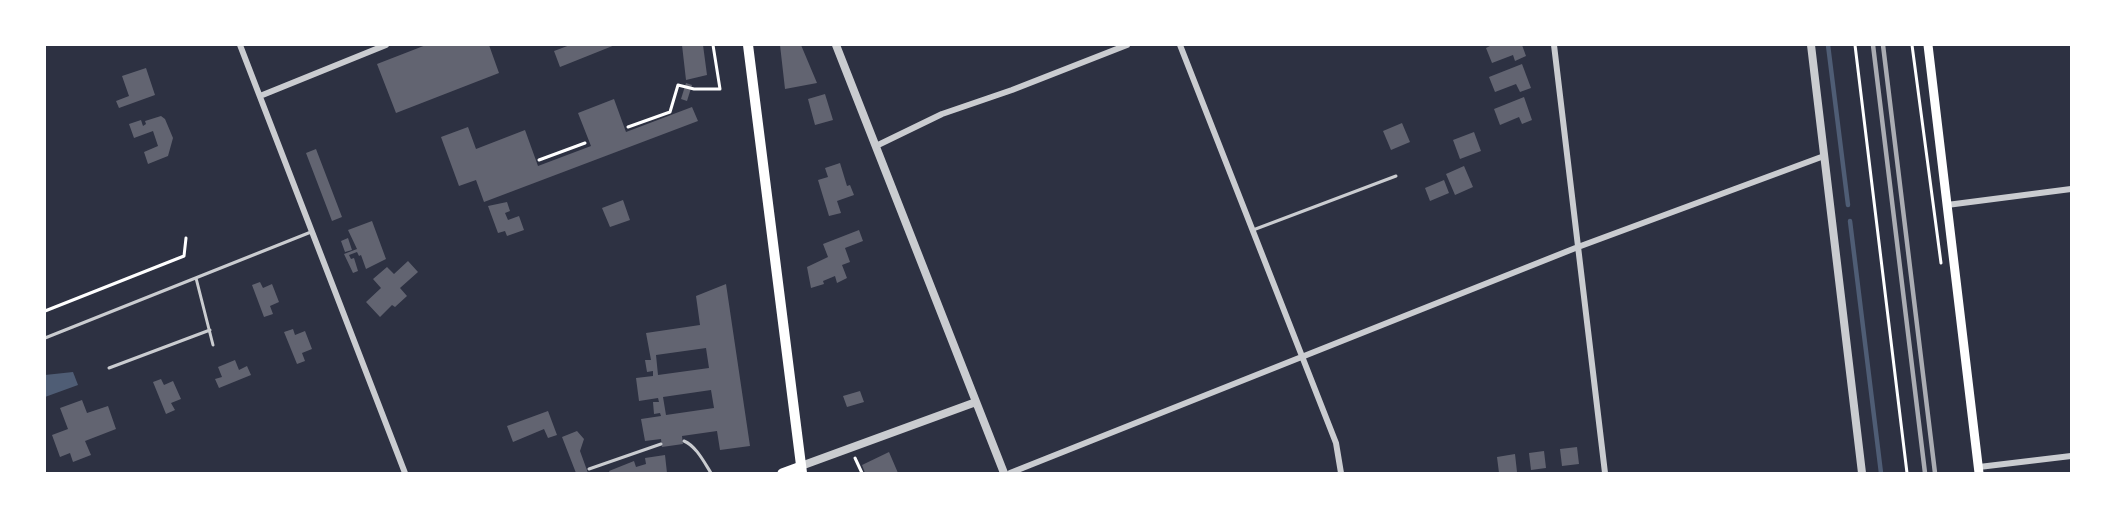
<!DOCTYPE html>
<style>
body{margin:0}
#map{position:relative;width:2116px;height:518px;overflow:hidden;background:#2d3142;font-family:"Asap Condensed",sans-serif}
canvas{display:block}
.frame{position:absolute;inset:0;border:46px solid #fff;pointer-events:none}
</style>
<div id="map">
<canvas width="2116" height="518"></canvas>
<div class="frame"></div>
</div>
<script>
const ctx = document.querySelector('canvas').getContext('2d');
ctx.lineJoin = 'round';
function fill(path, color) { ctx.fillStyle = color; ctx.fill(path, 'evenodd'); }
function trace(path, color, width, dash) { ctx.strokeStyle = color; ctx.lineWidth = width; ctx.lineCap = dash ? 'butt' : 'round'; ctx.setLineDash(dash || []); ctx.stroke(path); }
fill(new Path2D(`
 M73,372l5,13 -33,12v-22z`), '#4f5d75');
trace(new Path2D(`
 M1828,45l20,160
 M1850,221l31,252`), '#4f5d75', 4.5);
fill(new Path2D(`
 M426,45h63l10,28 -103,40 -19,-49z
 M570,45h45l-55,22 -6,-16z
 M682,45h21l4,30 -21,5z
 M780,45h21l16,38 -32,6z
 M1492,45h30l4,11 -11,5 -2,-6 -21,8 -6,-15z
 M1522,64l9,24 -11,4 -4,-8 -21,8 -6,-15z
 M146,68l9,27 -36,13 -3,-7 13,-5 -7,-20z
 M686,83l6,2 -5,16 -6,-2z
 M825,94l8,26 -18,5 -7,-26z
 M1524,97l8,23 -10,4 -3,-7 -19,8 -6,-16z
 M614,99l12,33 66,-25 6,14 -214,81 -8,-22 -17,6 -18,-49 27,-10 8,22 49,-19 13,36 53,-20 -13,-33z
 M161,116l4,3 8,19 -5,18 -20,8 -4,-12 14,-6 -5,-15 -19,7 -5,-14 12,-4 2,6 3,-2 -1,-3z
 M1402,123l8,19 -19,8 -8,-19z
 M1474,132l7,19 -21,8 -7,-19z
 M316,149l26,68 -10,4 -26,-68z
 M840,163l7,23 3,-1 4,10 -17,6 4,12 -12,3 -11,-36 10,-3 -3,-9z
 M1464,166l9,21 -18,8 -9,-21z
 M1444,180l5,13 -19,8 -5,-13z
 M623,200l7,20 -20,7 -8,-19z
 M507,202l3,9 -5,2 3,7 11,-4 5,14 -17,6 -2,-5 -7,2 -10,-27z
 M372,221l14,38 -20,10 -5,-14 -2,1 -2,-4 -8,3 2,4 3,-1 4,13 -5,2 -9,-19 13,-5 -9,-19z
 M859,230l4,11 -18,7 5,14 -8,3 5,13 -10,5 -2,-7 -12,5 1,3 -13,4 -4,-21 21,-10 -5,-13z
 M348,238l4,12 -7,2 -4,-11z
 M408,261l10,11 -18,16 7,8 -12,11 -3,-2 -12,12 -14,-15 15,-14 -8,-9 14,-12 7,7z
 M260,282l3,6 9,-4 7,18 -9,4 3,8 -9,3 -12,-32z
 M726,284l24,162 -30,4 -3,-19 -35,5 1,8 -21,3 -1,-8 -16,2 -4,-22 20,-3 -1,-3 -6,1 -1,-12h6l-1,-4 -19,3 -3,-23 17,-2v-5l-6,1 -2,-12h6l-5,-27 54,-8 -4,-29zM706,348l3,20 -51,7 -2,-20zM711,390l3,18 -48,7 -3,-18z
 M293,329l2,6 10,-4 7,18 -10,4 3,8 -8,3 -13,-32z
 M235,360l4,10 8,-4 4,9 -32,13 -4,-9 7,-2 -4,-10z
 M161,379l3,6 9,-4 8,18 -10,4 4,7 -9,4 -13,-32z
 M860,391l4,11 -17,5 -4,-11z
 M82,400l5,13 21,-7 8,23 -31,12 6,14 -18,7 -3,-9 -10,4 -8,-22 16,-6 -8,-21z
 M548,411l9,24 -9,3 -4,-9 -31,13 -6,-16z
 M577,431l7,8 -4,12 8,22h-12l-14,-36z
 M1577,447l2,17 -17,2 -2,-17z
 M1544,451l2,17 -15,2 -2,-17z
 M889,452l9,21h-33l-3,-8z
 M1515,454l2,18 -18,1 -2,-16z
 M665,455l2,18h-57l-1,-2 25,-10 2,6 10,-3 -1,-6z`), '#626471');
trace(new Path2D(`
 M1855,45l52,428
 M1912,45l29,218
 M628,127l42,-15 8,-27 16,4h26l-7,-44
 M539,160l46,-17
 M45,311l139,-55 2,-18
 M855,458l7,15`), '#fff', 3);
trace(new Path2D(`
 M1253,230l143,-54
 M196,278l17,67
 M45,338l266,-106
 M109,368l101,-38
 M684,441c12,5 20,21 27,32
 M589,469l72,-25`), '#caccd0', 3);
trace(new Path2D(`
 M240,45l165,428
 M1180,45l156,398 5,30
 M1554,45l51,428
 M260,96l126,-51
 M876,146l66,-32 70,-24 115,-45
 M1947,205l124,-16
 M1979,467l92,-11
 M1010,473l568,-226 246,-91`), '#caccd0', 6);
trace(new Path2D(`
 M836,45l168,428
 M1811,45l51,428
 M801,466l175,-64`), '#caccd0', 8);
trace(new Path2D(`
 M1928,45l51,428
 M782,473l19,-7`), '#fff', 9);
trace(new Path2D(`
 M748,45l54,428`), '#fff', 10);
trace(new Path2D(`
 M1873,45l52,428
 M1883,45l52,428`), '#abadb3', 4.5);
</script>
